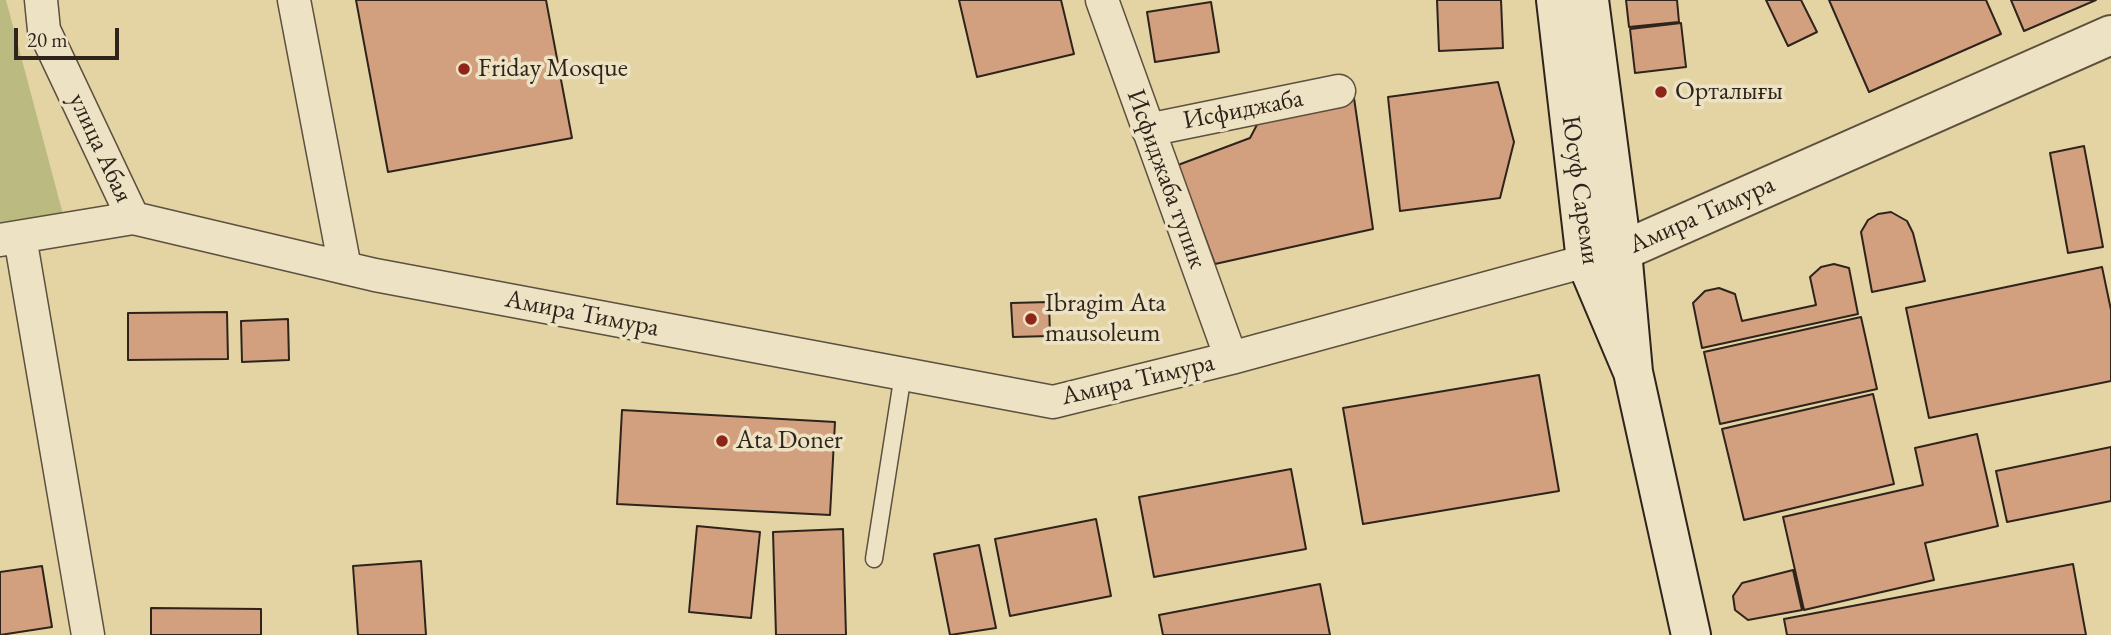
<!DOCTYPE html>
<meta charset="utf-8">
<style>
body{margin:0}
#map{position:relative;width:2111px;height:635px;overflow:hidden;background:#e4d4a4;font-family:"EB Garamond",serif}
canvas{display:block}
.scale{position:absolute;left:14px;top:28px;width:105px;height:32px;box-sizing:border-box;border:4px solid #2e241c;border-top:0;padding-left:9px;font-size:21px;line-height:24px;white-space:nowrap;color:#2e241c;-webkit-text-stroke:5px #ede3c4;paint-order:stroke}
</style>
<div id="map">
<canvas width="2111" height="635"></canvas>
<div class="scale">20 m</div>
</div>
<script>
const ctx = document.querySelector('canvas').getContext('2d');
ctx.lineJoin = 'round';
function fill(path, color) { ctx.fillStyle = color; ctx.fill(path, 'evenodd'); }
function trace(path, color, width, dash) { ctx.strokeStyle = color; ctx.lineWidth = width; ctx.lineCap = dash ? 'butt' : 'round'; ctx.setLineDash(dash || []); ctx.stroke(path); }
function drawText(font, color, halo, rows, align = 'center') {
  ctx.font = font + ' "EB Garamond",serif'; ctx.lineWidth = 7; ctx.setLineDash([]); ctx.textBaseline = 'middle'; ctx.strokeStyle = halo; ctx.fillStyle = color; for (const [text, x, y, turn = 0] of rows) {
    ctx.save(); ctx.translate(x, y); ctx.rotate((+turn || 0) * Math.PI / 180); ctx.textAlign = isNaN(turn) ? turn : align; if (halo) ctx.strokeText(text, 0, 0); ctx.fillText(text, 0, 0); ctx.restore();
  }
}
fill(new Path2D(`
 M0,0h6l57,214 -63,9z`), '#bbbb81');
const building = new Path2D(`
 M356,0h190l26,138 -184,34z
 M959,0h102l13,54 -97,23z
 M1437,0h64l2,48 -64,3z
 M1626,0h51l2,22 -50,5z
 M1766,0h35l16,32 -29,14z
 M1829,0h157l15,34 -132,58z
 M2011,0h85l-72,31z
 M1211,2l8,50 -64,10 -8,-50z
 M1681,23l5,44 -51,6 -5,-44z
 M1498,82l16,60 -14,56 -100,13 -12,-114z
 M1354,98l19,131 -158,35 -37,-99 72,-27 10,-19z
 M2084,146l19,101 -35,6 -18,-100z
 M1891,212l16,9 6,12 12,48 -53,11 -11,-60 7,-12 10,-6z
 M1834,264l15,4 9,46 -156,34 -9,-45 12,-12 14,-3 16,6 7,27 74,-16 -6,-28 11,-10z
 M2102,267l9,43v71l-182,37 -23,-110z
 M1049,302l1,34 -37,1 -2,-34z
 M227,312l1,47 -100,1v-47z
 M1861,317l16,72 -157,35 -16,-72z
 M288,319l1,41 -47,2 -1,-41z
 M1539,375l20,116 -196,33 -20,-116z
 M1873,394l21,90 -150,36 -22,-91z
 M622,410l213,12 -5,93 -213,-11z
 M1977,434l21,92 -73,17 9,37 -130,30 -21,-93 140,-32 -8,-37z
 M2111,447v54l-104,21 -11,-51z
 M1291,469l15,80 -152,28 -15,-80z
 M1096,519l15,77 -101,20 -15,-77z
 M697,526l63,6 -9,86 -62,-6z
 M843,529l3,106h-70l-3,-103z
 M979,545l17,83 -46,7 -16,-81z
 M421,561l5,74h-68l-5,-69z
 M2073,564l13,71h-299l-3,-16z
 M42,566l10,61 -52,8v-63z
 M1793,570l9,40 -54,10 -13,-10 -2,-14 9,-13z
 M1320,584l10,51h-167l-4,-20z
 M151,608l110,1v26h-110z`);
fill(building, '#d29f7f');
trace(building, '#2e241c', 2);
const service = new Path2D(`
 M874,559l29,-185`);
const minor = new Path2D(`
 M41,0l3,30 89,188
 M294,0l51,268
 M1102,0l129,358
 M1148,130l191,-39
 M20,237l68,398
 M0,240l133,-22 242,57 678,127 178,-44 355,-97`);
const tertiary = new Path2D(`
 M1591,260l31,-9 489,-216`);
const secondary = new Path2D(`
 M1556,0l30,261 47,111 -11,-121 -33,-251
 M1633,372l58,263`);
trace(service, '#5c503e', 19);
trace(minor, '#5c503e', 35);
trace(tertiary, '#5c503e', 42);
trace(secondary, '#2e241c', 42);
trace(service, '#ede3c4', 16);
trace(minor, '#ede3c4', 32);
trace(tertiary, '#ede3c4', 38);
trace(secondary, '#ede3c4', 38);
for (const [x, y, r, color] of [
 [464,69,7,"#8f2418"],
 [1661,92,7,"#8f2418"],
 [1031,319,7,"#8f2418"],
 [722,441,7,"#8f2418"]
]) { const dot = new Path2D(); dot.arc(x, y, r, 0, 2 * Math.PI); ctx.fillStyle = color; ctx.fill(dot); trace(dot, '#ede3c4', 2.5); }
drawText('26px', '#2e241c', '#ede3c4', [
 ["Friday Mosque",478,69],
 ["Орталығы",1675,92],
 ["Ibragim Ata",1045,304],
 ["mausoleum",1045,334],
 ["Ata Doner",736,441]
], 'left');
drawText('26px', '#2e241c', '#ede3c4', [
 ["Исфиджаба",1243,110,-11],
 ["улица Абая",100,148,65],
 ["Исфиджаба тупик",1166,179,70],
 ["Юсуф Сареми",1580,190,82],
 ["Амира Тимура",1702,215,-24],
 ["Амира Тимура",582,314,11],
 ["Амира Тимура",1138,380,-13]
]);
</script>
